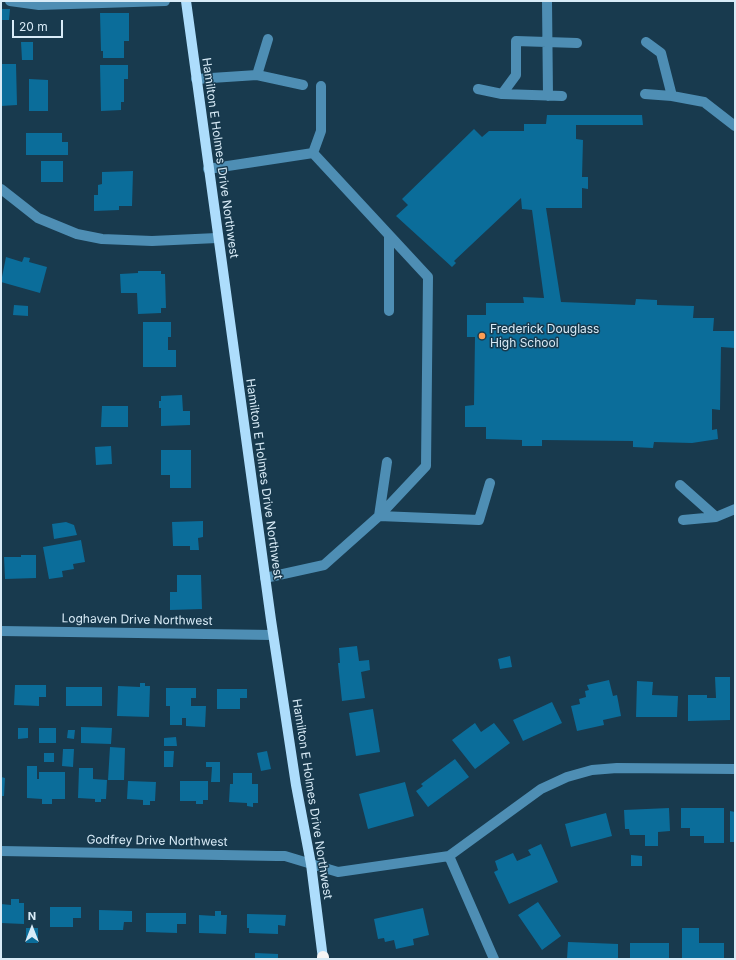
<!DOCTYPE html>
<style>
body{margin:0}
#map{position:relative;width:736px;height:960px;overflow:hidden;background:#183a4e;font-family:Inter,sans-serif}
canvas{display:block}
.frame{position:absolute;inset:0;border:2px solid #d8ebf7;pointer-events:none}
.north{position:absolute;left:12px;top:908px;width:40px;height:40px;-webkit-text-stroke:3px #183a4e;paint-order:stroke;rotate:0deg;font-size:11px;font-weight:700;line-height:16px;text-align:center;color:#d8ebf7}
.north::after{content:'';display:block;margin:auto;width:14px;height:18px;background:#d8ebf7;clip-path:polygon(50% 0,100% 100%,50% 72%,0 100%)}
.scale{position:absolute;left:12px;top:20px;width:51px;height:18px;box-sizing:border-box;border:2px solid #d8ebf7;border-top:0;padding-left:5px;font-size:12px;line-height:14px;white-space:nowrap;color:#d8ebf7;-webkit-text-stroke:3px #183a4e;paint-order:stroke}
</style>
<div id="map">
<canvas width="736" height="960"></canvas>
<div class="frame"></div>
<div class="north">N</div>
<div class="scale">20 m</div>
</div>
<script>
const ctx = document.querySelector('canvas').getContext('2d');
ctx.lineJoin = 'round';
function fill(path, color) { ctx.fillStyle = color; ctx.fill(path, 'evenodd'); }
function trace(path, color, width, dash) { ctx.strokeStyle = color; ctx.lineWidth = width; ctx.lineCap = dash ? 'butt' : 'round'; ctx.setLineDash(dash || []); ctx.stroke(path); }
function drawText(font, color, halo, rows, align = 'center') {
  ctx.font = font + ' Inter,sans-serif'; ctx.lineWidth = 3; ctx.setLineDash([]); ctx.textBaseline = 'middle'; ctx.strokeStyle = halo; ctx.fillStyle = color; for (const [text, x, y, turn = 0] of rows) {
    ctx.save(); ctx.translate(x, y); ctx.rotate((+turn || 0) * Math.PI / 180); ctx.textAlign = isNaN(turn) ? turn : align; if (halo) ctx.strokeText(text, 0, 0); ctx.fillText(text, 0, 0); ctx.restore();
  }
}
fill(new Path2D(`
 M1,9h9l-1,11h-8z
 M100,13h29v28h-5v17h-21v-7h-2z
 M21,42h12v18h-11z
 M1,64h15l1,41 -16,1z
 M100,65h28v14h-4v23h-3v8l-20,1z
 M29,79l19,1v31h-19z
 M547,115h95l1,10h-67v14l7,1 -1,37h6v12l-6,-1v20h-36l15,94 74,3 1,-6 21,1v5l37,1 -1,12h21l-1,13h22v17l-14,-1 -1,63 -8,-1v21l5,-1 1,10 -26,4 -38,-1 -1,6 -20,-1v-6l-91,-1v6h-20v-6l-36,-1v-12h-21v-21l9,-1 1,-68h-8v-22h19v-12h38l-1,-6 21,1 -12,-88 -10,-1 -1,-11 -67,63 2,2 -4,4 -56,-51 12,-11 -6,-6 72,-70 8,8 7,-6h35v-7h22z
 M26,133h36v9h6v13h-42z
 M41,161h22v21h-22z
 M133,171l-1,35h-13v4l-25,1v-16h4v-10l4,-1v-12z
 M6,257l16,5 2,-5 6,1 -1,4 18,5 -7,26 -39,-11z
 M138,271h23v3h4l1,34h-5v5l-23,1 -1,-21h-16l-1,-19 18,-1z
 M14,305l14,1v10l-15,-1z
 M143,322h28v15h-3v13h8v17h-33z
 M182,395l1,16h7v14l-29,1v-18h-2v-7h2v-5z
 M102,406h26v21h-27z
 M111,446l1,18 -16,1 -1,-18z
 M161,450h30v38h-21v-13h-9z
 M203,521v16l-5,1 1,12h-9v-4h-17l-1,-24z
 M66,522l8,3 3,10 -23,4 -2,-15z
 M81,540l4,22 -12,2 1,5 -12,2 1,6 -14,2 -6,-32z
 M21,555h15v23l-31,1 -1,-22h17z
 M177,575h24l1,34 -32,1v-18h7z
 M357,646l2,15 10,-1 1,10 -9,2 4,26 -23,3 -4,-38h2l-1,-15z
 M510,656l2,11 -12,2 -2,-10z
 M715,677h15v43l-42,1v-26h19v3h9z
 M609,680l4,16 4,-1 4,21 -18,4 1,5 -27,6 -6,-25 9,-2 -1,-5 7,-2 -1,-6 4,-1 -2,-5z
 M637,681l16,1 -1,13 26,1 -1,21h-41z
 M140,683h5v3h5l-1,31 -32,-1 1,-30 22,1z
 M15,685h31v12h-7v9l-25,-1z
 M66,687h36v19h-36z
 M166,688h30v10h-5v8h15l-1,21 -19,-1v-8h-4v7h-12v-19h-4z
 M217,689h30v9h-7v11h-23z
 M552,702l10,21 -39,18 -10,-21z
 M373,709l7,43 -24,4 -7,-43z
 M475,723l6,9 13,-9 16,20 -35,26 -23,-29z
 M81,727l31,1 -1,16 -30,-1z
 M18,728h10v10l-10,1z
 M39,728h17v15h-17z
 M68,730h7l-1,9 -7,-1z
 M176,737l1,9h-13v-8z
 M110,747l15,1 -1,32h-16z
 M63,749h11l-1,18 -11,-1z
 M164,751h10l-1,16h-9z
 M267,751l4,18 -10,2 -4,-18z
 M44,753h10v9h-10z
 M455,759l14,18 -41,30 -12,-16 7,-5 -2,-2z
 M206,762h14v20h-9l1,-15h-6z
 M27,766h10v13h2v-7h26v27h-13v5h-10v-5l-15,-1z
 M79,768h14v11l14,1 -1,19h-5v3h-6v-3l-17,-1z
 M233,773h19v11h6v19h-5v4l-6,-1v-3l-18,-1 1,-18h3z
 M1,777l4,1 -1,18h-3z
 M128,781l28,1 -1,19h-5v4h-7v-5l-16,-1z
 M180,781h28v19h-5v4h-7v-3h-16z
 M405,782l9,34 -46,13 -9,-35z
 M669,808l1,23 -12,1v14h-13v-11h-15l-1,-6h-4l-1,-19z
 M681,808h43v35h-20v-7h-14v-8h-9z
 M730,811l5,1v30h-5z
 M606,813l6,23 -41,11 -6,-23z
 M541,844l17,38 -49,22 -15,-32 4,-2 -3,-9 18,-8 4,8 14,-6 -3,-5z
 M631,855l11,1v10h-11z
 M11,899h8v4h5v21l-23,-1v-19l10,1z
 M538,902l23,34 -19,14 -24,-35z
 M50,907h31v11h-8v9h-23z
 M423,908l6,27 -16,4 1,6 -18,4 -2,-9 -9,2 -1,-4 -6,1 -4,-20z
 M99,910l33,1v11h-8l-1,8h-24z
 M215,911h6v4h6l-1,19 -27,-1v-18l16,1z
 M146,913h40v11h-9v9l-31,-1z
 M247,914l39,1 -1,11 -7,-1v9l-29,-1v-5h-2z
 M26,928h12v15h-12z
 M682,928h17v15h25v16h-42z
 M568,942l50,2v15h-51z
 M630,943h39v16h-39z
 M255,953l23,1v5h-23z`), '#0b6d9a');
trace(new Path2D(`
 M10,1l29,4 126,-4
 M547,1l1,95
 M646,42l15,11 11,43
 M257,75l11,-36
 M196,79l61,-4 46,10
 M478,89l24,5 60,2
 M502,94l14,-19v-34l61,2
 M645,94l27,2 32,6 31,24
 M313,153l8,-22v-45
 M208,169l105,-16 115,124 -2,189 -47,50 -55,49 -59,13
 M1,189l37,29 39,16 25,5 50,2 65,-3
 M389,237v74
 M680,485l36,32
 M379,516l100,4 11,-37
 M379,516l8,-54
 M683,520l33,-3 19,-8
 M1,631l272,4
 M1,851l276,5h8l53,16 111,-16 92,-67 26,-12 25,-7 25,-2 118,1
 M449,856l45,103`), '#4e8eb4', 10);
trace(new Path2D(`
 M186,1l85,619 25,165 15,79 12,95`), '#adddfc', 10);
trace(new Path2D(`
 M323,957v2`), '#f5f5f5', 12);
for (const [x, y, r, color] of [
 [482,336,4,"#fc9d53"]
]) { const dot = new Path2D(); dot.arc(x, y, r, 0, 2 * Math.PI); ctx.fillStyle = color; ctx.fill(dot); trace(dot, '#183a4e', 1.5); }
drawText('12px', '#d8ebf7', '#183a4e', [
 ["Hamilton E Holmes Drive Northwest",220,158,82],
 ["Hamilton E Holmes Drive Northwest",264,479,82],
 ["Loghaven Drive Northwest",137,620,1],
 ["Hamilton E Holmes Drive Northwest",312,799,81],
 ["Godfrey Drive Northwest",157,841,1]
]);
drawText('12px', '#d8ebf7', '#183a4e', [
 ["Frederick Douglass",490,329],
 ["High School",490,343]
], 'left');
</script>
